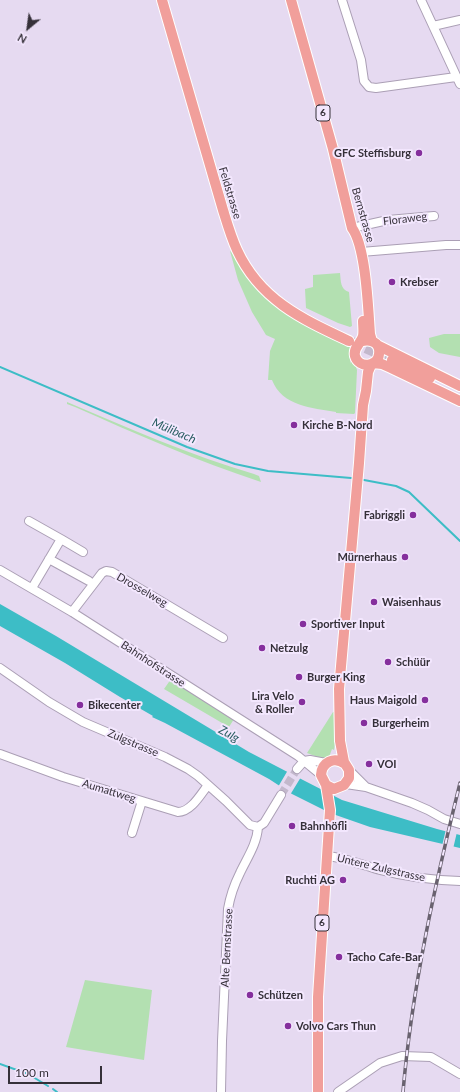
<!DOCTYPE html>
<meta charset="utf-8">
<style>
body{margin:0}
#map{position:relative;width:460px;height:1092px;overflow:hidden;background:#e6daf1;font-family:Lato,sans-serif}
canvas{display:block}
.north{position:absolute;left:8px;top:8px;width:40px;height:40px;-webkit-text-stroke:3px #f3e7fe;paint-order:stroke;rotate:209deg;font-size:11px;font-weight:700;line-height:16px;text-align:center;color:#353039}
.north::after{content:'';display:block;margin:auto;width:14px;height:18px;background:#353039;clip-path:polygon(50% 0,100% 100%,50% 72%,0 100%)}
.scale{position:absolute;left:8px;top:1066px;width:94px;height:18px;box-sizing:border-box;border:2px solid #353039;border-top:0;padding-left:5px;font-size:12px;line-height:14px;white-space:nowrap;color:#353039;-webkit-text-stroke:3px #f3e7fe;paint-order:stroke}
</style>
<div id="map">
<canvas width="460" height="1092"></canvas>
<div class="north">N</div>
<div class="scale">100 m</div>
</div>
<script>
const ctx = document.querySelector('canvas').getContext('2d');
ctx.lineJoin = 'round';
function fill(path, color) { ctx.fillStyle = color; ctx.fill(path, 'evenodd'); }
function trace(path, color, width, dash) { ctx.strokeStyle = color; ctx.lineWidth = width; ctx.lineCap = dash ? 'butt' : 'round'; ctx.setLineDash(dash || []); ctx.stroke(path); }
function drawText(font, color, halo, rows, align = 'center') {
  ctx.font = font + ' Lato,sans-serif'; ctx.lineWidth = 4; ctx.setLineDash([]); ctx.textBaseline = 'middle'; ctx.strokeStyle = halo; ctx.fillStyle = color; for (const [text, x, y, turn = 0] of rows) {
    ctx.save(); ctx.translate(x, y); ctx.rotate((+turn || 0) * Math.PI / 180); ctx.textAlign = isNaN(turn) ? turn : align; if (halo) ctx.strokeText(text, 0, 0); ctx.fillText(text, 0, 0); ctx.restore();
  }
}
fill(new Path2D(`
 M230,251l5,4 17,27 98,63v19l1,-4 4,4 2,6 -2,43 -1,1 -18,-1v-1c-24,-4 -54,-6 -64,-32h-4l2,-29 5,-12 -9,-4 -14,-23 -14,-32z
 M340,273c1,8 0,16 9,19l3,34 -2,1 -12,-4 -32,-15 -1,-19 8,-2v-12z
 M444,334h16v23l-21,-4 -9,-6 -1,-9z
 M67,402c61,26 123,53 187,72l5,2 2,6c-64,-21 -125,-48 -186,-75l-8,-3z
 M171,679l63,40 -5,8 -65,-38z
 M333,712h1l2,25 -2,13 -2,-1 -3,8 -6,2 -16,-6z
 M85,980l67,10 -8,70 -78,-13z`), '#b3e0b1');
fill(new Path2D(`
 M0,604l56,32 193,116 54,28 39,20 95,29 23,6v13l-90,-21 -40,-14 -38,-19 -23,-15 -104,-56 -13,-6 1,-1 -33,-19 -55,-34 -65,-37z`), '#3dbdc6');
fill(new Path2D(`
 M288,770l13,7 -11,18 -12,-8z
 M446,829l11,3 -4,17 -11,-3z`), '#e6daf1');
trace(new Path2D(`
 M0,367l187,80 48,17 33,7 83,7
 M364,480l32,6 13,6 51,49
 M0,1064l28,10 20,12
 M53,1089l4,3`), '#3dbdc6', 2);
trace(new Path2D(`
 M281,795l16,-26`), '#c3b8cc', 8, [8, 4]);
trace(new Path2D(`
 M352,342l40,18`), '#c3b8cc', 10, [10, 5]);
const minor = new Path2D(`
 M342,0l19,60 3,21 5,6 7,1 80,-11
 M421,0l39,84
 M433,26l27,-6
 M352,228l36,-8 46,-4
 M361,252l85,-7h14
 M29,521l32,18
 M49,559l40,22
 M0,570l72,42 226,144 23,19
 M32,588l29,-49 22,13
 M72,612l30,-39 4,-2 6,1 111,66
 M0,668l49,34 34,20 82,35 23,12 10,7 28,25 24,24 8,2
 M0,754l63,23 115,35c13,0 23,-18 30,-27
 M297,769l7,-8 6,-1 16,3
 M349,770l17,17
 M346,784l20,3 46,16 16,7 16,9 16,5
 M258,827l6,-4 17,-28
 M132,833l10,-32
 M327,856c19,2 35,9 53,14 26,7 53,10 80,11
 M221,1092l1,-51 6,-132c2,-12 6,-24 12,-36 7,-15 17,-29 18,-46
 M338,1092l42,-29 22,-7 29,1 29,17`);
const major = new Path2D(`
 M162,0l61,210c4,13 8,27 14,40 23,50 65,69 112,91
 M291,0l42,149 19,79c14,19 16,80 18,106l2,7
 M360,342c9,-4 21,0 19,12 -1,13 -20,15 -24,2 -2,-9 6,-12 8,-20 1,-5 0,-10 0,-15
 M377,345l83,41
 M392,360l38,18
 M373,363l9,1 9,4 69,33
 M345,764c-11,-8 -23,-2 -24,11l5,10 8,4 10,-4 5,-7v-8l-5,-8 -4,-21 -1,-52 20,-226 4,-58 3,-14 2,-19 3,-7
 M318,1092v-95l12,-187 -4,-25`);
trace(minor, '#ab9fb5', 10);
trace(major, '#fff', 12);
trace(minor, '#fff', 8);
trace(major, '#f19f9b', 10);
const rail = new Path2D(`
 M403,1092c9,-105 32,-207 57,-309`);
trace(rail, '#69626f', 3.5);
trace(rail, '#f3e7fe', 2, [6]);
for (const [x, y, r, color] of [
 [419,153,4,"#852f9d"],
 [392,282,4,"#852f9d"],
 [294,425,4,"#852f9d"],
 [413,515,4,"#852f9d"],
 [405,557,4,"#852f9d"],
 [374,602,4,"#852f9d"],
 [303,624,4,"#852f9d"],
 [262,648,4,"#852f9d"],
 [388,662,4,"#852f9d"],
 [299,677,4,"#852f9d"],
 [425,700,4,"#852f9d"],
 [302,702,4,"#852f9d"],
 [80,705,4,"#852f9d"],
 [364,723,4,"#852f9d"],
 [369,764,4,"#852f9d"],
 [292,826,4,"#852f9d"],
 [343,880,4,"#852f9d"],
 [339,957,4,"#852f9d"],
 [250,995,4,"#852f9d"],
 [288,1026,4,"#852f9d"]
]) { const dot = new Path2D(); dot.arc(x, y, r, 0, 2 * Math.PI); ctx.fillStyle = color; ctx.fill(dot); trace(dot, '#f3e7fe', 1.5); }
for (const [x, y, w] of [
 [323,113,14],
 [322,923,14]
]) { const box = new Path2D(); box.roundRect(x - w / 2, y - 8, w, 16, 3); ctx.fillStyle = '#f3e7fe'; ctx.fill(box); trace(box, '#353039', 1); }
drawText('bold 10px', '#353039', null, [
 ["6",323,113],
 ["6",322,923]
]);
drawText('bold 11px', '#353039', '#f3e7fe', [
 ["GFC Steffisburg",411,153,"right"],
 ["Krebser",400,282],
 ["Kirche B-Nord",302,425],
 ["Fabriggli",405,515,"right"],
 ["Mürnerhaus",397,557,"right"],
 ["Waisenhaus",382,602],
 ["Sportiver Input",311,624],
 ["Netzulg",270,648],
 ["Schüür",396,662],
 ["Burger King",307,677],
 ["Lira Velo",294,696,"right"],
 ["& Roller",294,709,"right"],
 ["Haus Maigold",417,700,"right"],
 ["Bikecenter",88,705],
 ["Burgerheim",372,723],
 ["VOI",377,764],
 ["Bahnhöfli",300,826],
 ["Ruchti AG",335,880,"right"],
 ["Tacho Cafe-Bar",347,957],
 ["Schützen",258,995],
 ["Volvo Cars Thun",296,1026]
], 'left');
drawText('11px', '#353039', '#f3e7fe', [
 ["Feldstrasse",230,193,73],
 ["Bernstrasse",363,215,74],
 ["Floraweg",405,219,-7],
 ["Drosselweg",142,590,30],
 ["Bahnhofstrasse",153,664,33],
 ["Zulgstrasse",133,743,23],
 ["Aumattweg",109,791,17],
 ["Untere Zulgstrasse",381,868,13],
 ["Alte Bernstrasse",227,948,-87]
]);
drawText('italic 12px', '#295d61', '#f3e7fe', [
 ["Mülibach",174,431,23],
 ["Zulg",229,734,29]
]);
</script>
